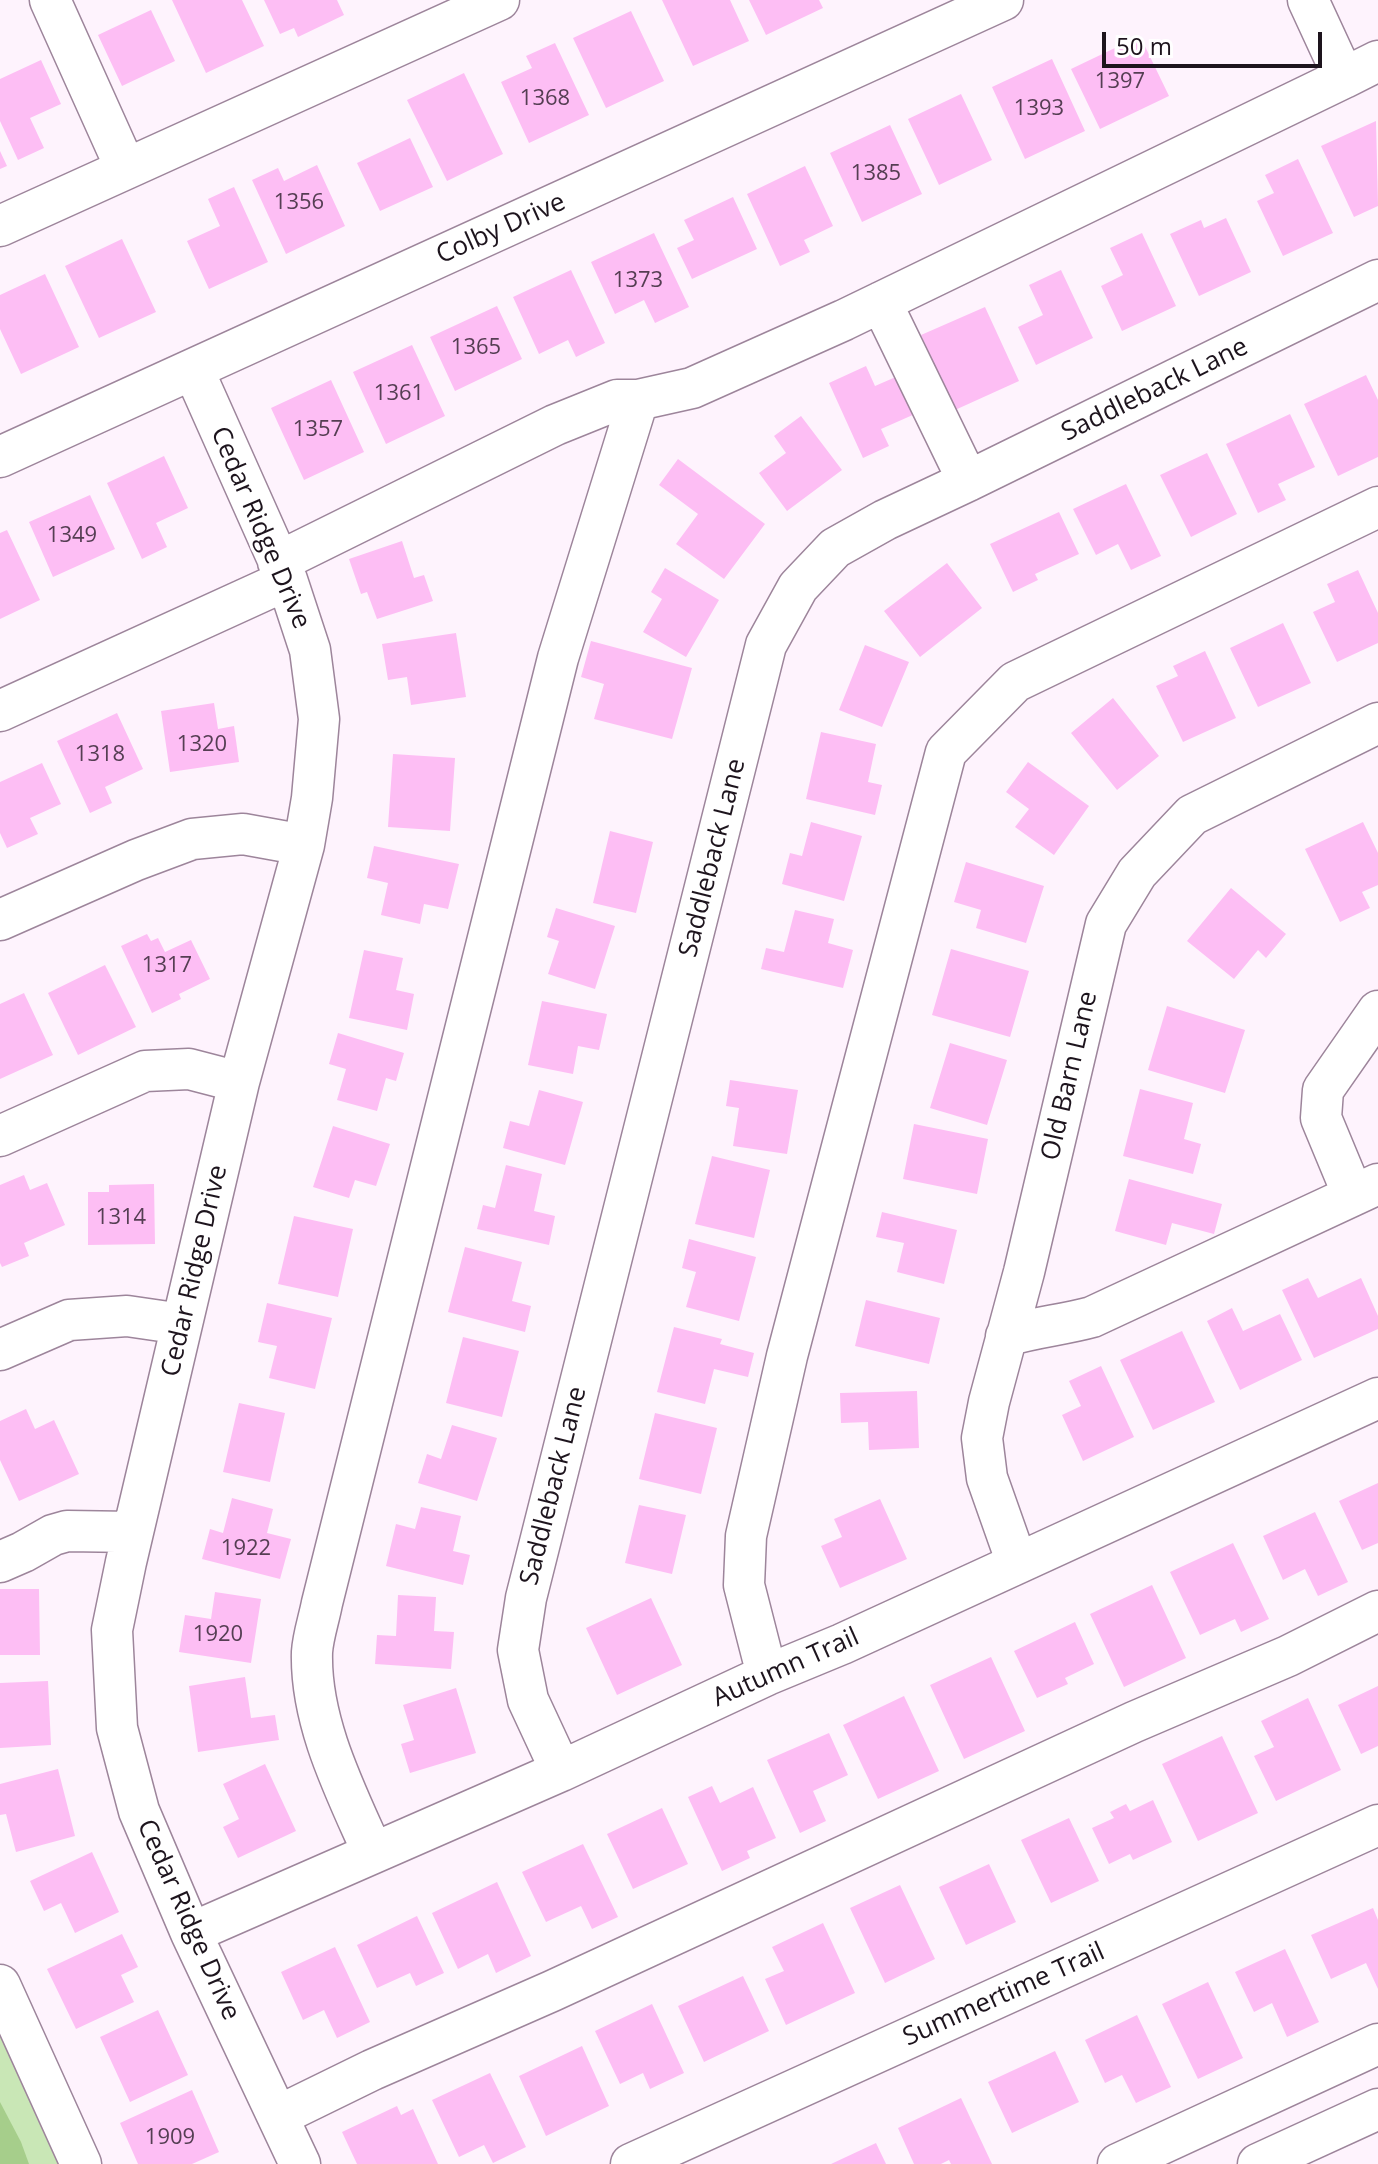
<!DOCTYPE html>
<style>
body{margin:0}
#map{position:relative;width:1378px;height:2164px;overflow:hidden;background:#fef3fd;font-family:"Open Sans",sans-serif}
canvas{display:block}
.scale{position:absolute;left:1102px;top:32px;width:220px;height:36px;box-sizing:border-box;border:4px solid #1d141d;border-top:0;padding-left:10px;font-size:24px;line-height:28px;white-space:nowrap;color:#1d141d;-webkit-text-stroke:6px #fff;paint-order:stroke}
</style>
<div id="map">
<canvas width="1378" height="2164"></canvas>
<div class="scale">50 m</div>
</div>
<script>
const ctx = document.querySelector('canvas').getContext('2d');
ctx.lineJoin = 'round';
function fill(path, color) { ctx.fillStyle = color; ctx.fill(path, 'evenodd'); }
function trace(path, color, width, dash) { ctx.strokeStyle = color; ctx.lineWidth = width; ctx.lineCap = dash ? 'butt' : 'round'; ctx.setLineDash(dash || []); ctx.stroke(path); }
function drawText(font, color, halo, rows, align = 'center') {
  ctx.font = font + ' "Open Sans",sans-serif'; ctx.lineWidth = 6; ctx.setLineDash([]); ctx.textBaseline = 'middle'; ctx.strokeStyle = halo; ctx.fillStyle = color; for (const [text, x, y, turn = 0] of rows) {
    ctx.save(); ctx.translate(x, y); ctx.rotate((+turn || 0) * Math.PI / 180); ctx.textAlign = isNaN(turn) ? turn : align; if (halo) ctx.strokeText(text, 0, 0); ctx.fillText(text, 0, 0); ctx.restore();
  }
}
fill(new Path2D(`
 M0,2026l63,138h-63z`), '#c9e7b6');
fill(new Path2D(`
 M0,2102l21,40 8,22h-29z`), '#a6ce8b');
fill(new Path2D(`
 M172,0h70l22,46 -58,27z
 M264,0h73l7,15 -46,22 -4,-9 -14,6z
 M662,0h68l19,41 -56,25z
 M749,0h70l4,8 -57,27z
 M151,10l24,51 -53,25 -24,-51z
 M631,11l33,70 -58,27 -33,-70z
 M1140,36l29,60 -69,33 -29,-60z
 M555,43l34,72 -60,28 -28,-61 31,-14 -6,-12z
 M1052,59l33,72 -60,28 -33,-72z
 M41,60l20,44 -31,14 14,30 -26,12 -18,-39v-42z
 M464,73l39,81 -56,27 -40,-81z
 M961,94l31,66 -53,25 -31,-66z
 M1376,121l2,85 -24,11 -33,-71z
 M890,125l32,69 -60,28 -32,-69z
 M410,138l23,49 -53,24 -23,-48z
 M0,151l7,15 -7,3z
 M1298,159l35,74 -50,23 -26,-55 17,-8 -9,-18z
 M317,165l28,61 -59,28 -34,-74 26,-12 6,13z
 M805,166l28,60 -29,14 6,12 -30,14 -33,-72z
 M234,187l34,75 -59,27 -22,-48 33,-15 -12,-27z
 M733,197l24,52 -65,30 -15,-31 17,-8 -10,-20z
 M1226,218l25,54 -52,24 -29,-62 31,-14 3,8z
 M654,233l35,74 -34,16 -11,-23 -29,14 -24,-52z
 M1142,233l34,73 -54,25 -21,-45 22,-11 -13,-27z
 M122,239l34,73 -57,26 -34,-72z
 M571,270l34,73 -29,14 -8,-17 -29,14 -26,-57z
 M1061,270l32,68 -57,27 -18,-38 25,-12 -14,-30z
 M45,274l34,73 -58,27 -21,-45v-34z
 M497,306l25,53 -67,32 -25,-54z
 M985,307l34,74 -64,29 -34,-75z
 M412,345l33,71 -59,28 -33,-72z
 M866,366l9,20 23,-10 17,38 -34,15 8,17 -26,12 -34,-75z
 M1366,375l12,25v57l-40,19 -34,-72z
 M331,380l33,72 -60,28 -33,-72z
 M1290,414l25,53 -37,17 8,16 -28,13 -32,-69z
 M801,416l41,54 -55,41 -28,-38 27,-20 -12,-17z
 M1207,453l30,61 -46,23 -31,-62z
 M164,456l24,52 -32,15 11,24 -25,12 -35,-76z
 M678,459l87,65 -41,55 -48,-35 22,-30 -39,-29z
 M1126,484l35,72 -30,14 -13,-26 -22,11 -23,-46z
 M90,495l25,54 -62,28 -24,-55z
 M1059,512l20,42 -44,20 3,6 -25,12 -23,-48z
 M7,530l33,70 -40,19v-86z
 M402,541l12,37 10,-3 9,26 -56,18 -10,-27 -6,2 -12,-35z
 M947,563l35,45 -62,49 -36,-46z
 M665,568l54,32 -33,57 -43,-25 19,-33 -11,-7z
 M1358,570l20,43v30l-41,19 -24,-50 22,-10 -8,-18z
 M1283,623l28,60 -53,24 -28,-59z
 M456,633l10,64 -55,8 -4,-28 -19,3 -6,-36z
 M591,641l101,27 -20,71 -78,-20 10,-35 -23,-7z
 M865,645l44,17 -27,65 -43,-17z
 M1205,651l31,67 -53,24 -27,-56 22,-10 -5,-10z
 M1113,698l46,58 -42,34 -46,-57z
 M214,703l4,26 16,-3 5,36 -69,10 -9,-61z
 M117,713l26,56 -38,18 7,16 -22,10 -33,-72z
 M821,732l55,12 -8,38 14,3 -7,30 -69,-16z
 M393,754l62,4 -5,73 -62,-4z
 M1028,762l61,44 -35,49 -39,-28 14,-18 -23,-17z
 M42,763l19,41 -31,14 8,16 -31,14 -7,-15v-51z
 M811,822l51,14 -18,65 -62,-17 8,-31 12,3z
 M1363,822l15,31v32l-16,7 8,16 -30,14 -35,-73z
 M610,831l43,11 -17,71 -43,-10z
 M374,846l85,18 -11,45 -24,-5 -4,20 -39,-9 7,-32 -21,-5z
 M966,862l78,24 -18,57 -50,-15 5,-18 -27,-8z
 M1231,888l55,46 -20,24 -8,-8 -24,29 -47,-38z
 M556,908l59,18 -20,63 -47,-15 11,-33 -12,-4z
 M795,910l39,9 -6,24 25,7 -10,38 -82,-19 5,-21 18,4z
 M147,934l4,7 7,-3 7,14 26,-12 19,39 -31,15 2,5 -29,14 -31,-67z
 M951,949l78,22 -19,66 -78,-22z
 M364,950l39,8 -7,32 18,4 -7,36 -58,-12z
 M105,965l31,62 -58,28 -30,-62z
 M24,993l29,62 -53,24v-75z
 M542,1001l65,13 -8,36 -21,-4 -5,28 -45,-9z
 M1167,1006l78,24 -20,63 -77,-23z
 M338,1033l66,20 -8,28 -10,-3 -9,33 -40,-11 9,-31 -17,-5z
 M950,1043l57,17 -20,65 -57,-17z
 M730,1080l68,10 -11,64 -54,-8 6,-38 -13,-2z
 M1140,1089l53,14 -9,36 17,5 -8,30 -70,-18z
 M539,1090l44,12 -18,63 -62,-17 7,-27 19,5z
 M914,1124l74,15 -11,55 -74,-15z
 M333,1126l57,18 -14,42 -21,-6 -6,18 -36,-11z
 M712,1156l58,14 -16,68 -59,-14z
 M506,1165l36,9 -8,37 21,5 -6,29 -72,-16 6,-24 12,3z
 M24,1175l6,15 17,-7 18,42 -41,18 5,13 -27,11 -2,-4v-78z
 M1129,1179l93,25 -8,30 -42,-11 -6,22 -51,-14z
 M154,1184l1,60 -67,1v-53h21v-7z
 M882,1212l75,18 -13,54 -47,-12 7,-29 -28,-6z
 M294,1216l59,13 -15,68 -60,-13z
 M689,1239l67,18 -17,64 -53,-14 10,-35 -14,-4z
 M465,1247l57,15 -10,39 19,5 -6,26 -77,-20z
 M1308,1278l10,20 43,-20 17,38v13l-64,29 -32,-68z
 M866,1300l74,18 -11,46 -74,-18z
 M267,1303l65,15 -17,71 -46,-11 8,-32 -19,-4z
 M1232,1308l11,23 37,-17 22,46 -62,30 -33,-69z
 M674,1327l48,12 -2,5 34,9 -6,24 -34,-8 -9,35 -48,-12z
 M1182,1331l33,71 -62,28 -33,-70z
 M463,1337l56,14 -17,66 -56,-14z
 M1101,1366l33,71 -51,24 -21,-46 19,-9 -12,-25z
 M917,1391l2,57 -50,2 -1,-28 -27,1 -1,-30z
 M239,1403l46,10 -15,69 -47,-10z
 M26,1409l9,20 19,-9 25,54 -60,27 -19,-41v-39z
 M655,1413l62,15 -16,66 -62,-15z
 M452,1425l45,13 -20,63 -59,-18 9,-29 14,5z
 M1378,1483v60l-16,7 -23,-49z
 M232,1498l41,11 -6,24 24,6 -11,40 -78,-20 8,-30 13,4z
 M880,1499l27,60 -67,29 -19,-42 21,-9 -8,-18z
 M639,1505l47,10 -14,59 -47,-11z
 M421,1507l40,9 -8,35 17,4 -7,30 -77,-19 10,-42 19,5z
 M1315,1512l33,70 -30,14 -13,-27 -22,11 -20,-44z
 M1233,1543l36,76 -28,13 -6,-13 -35,16 -30,-63z
 M1152,1585l34,73 -62,29 -34,-73z
 M0,1589h39l1,66h-40z
 M215,1592l46,7 -10,64 -72,-11 6,-37 26,4z
 M398,1595l38,2 -2,34 20,1 -3,37 -76,-5 2,-29 19,1z
 M651,1598l31,67 -65,30 -31,-67z
 M1075,1622l19,42 -29,14 3,6 -31,14 -23,-47z
 M991,1657l34,74 -61,28 -34,-74z
 M245,1677l6,41 24,-3 4,25 -81,12 -9,-66z
 M48,1681l3,64 -51,3v-65z
 M1378,1686v60l-17,8 -23,-49z
 M456,1688l20,65 -66,20 -9,-29 13,-4 -11,-35z
 M904,1696l35,75 -61,28 -35,-74z
 M1308,1698l33,72 -65,31 -22,-45 20,-9 -13,-26z
 M829,1733l19,42 -35,16 13,30 -26,12 -33,-73z
 M1222,1736l36,77 -60,28 -36,-77z
 M265,1764l31,67 -58,27 -15,-31 16,-8 -16,-35z
 M58,1769l17,67 -59,16 -10,-38 -6,1v-31z
 M712,1786l8,17 33,-16 23,51 -29,13 3,7 -28,13 -34,-74z
 M1153,1800l19,42 -39,18 -3,-6 -21,10 -17,-36 22,-10 -4,-6 16,-8 4,7z
 M662,1808l26,56 -55,25 -26,-55z
 M1069,1818l30,63 -48,22 -30,-63z
 M583,1844l35,73 -26,12 -11,-23 -35,16 -24,-50z
 M92,1852l27,60 -44,21 -14,-30 -17,8 -14,-30z
 M989,1864l27,58 -50,23 -27,-58z
 M497,1882l34,74 -35,17 -8,-19 -30,15 -26,-56z
 M900,1885l35,74 -50,24 -35,-75z
 M1373,1908l5,12v69l-12,-26 -35,16 -20,-44z
 M417,1916l27,57 -28,13 -6,-13 -33,15 -20,-43z
 M823,1923l32,70 -69,32 -21,-46 19,-8 -12,-24z
 M122,1934l16,33 -17,8 13,27 -58,27 -29,-60z
 M335,1947l35,75 -33,16 -13,-28 -21,10 -22,-48z
 M1285,1949l34,73 -32,15 -15,-34 -18,9 -19,-40z
 M743,1976l26,55 -65,31 -26,-56z
 M1208,1982l35,76 -45,21 -36,-75z
 M652,2004l32,69 -34,16 -7,-16 -23,11 -25,-53z
 M158,2010l30,65 -58,27 -30,-65z
 M1137,2015l34,72 -35,16 -14,-28 -17,8 -20,-43z
 M582,2046l27,60 -63,30 -27,-60z
 M1055,2051l24,51 -67,31 -24,-51z
 M490,2073l36,74 -33,16 -9,-18 -25,12 -27,-57z
 M192,2090l27,62 -27,12h-54l-18,-41z
 M961,2098l31,66h-41l-2,-4 -8,4h-27l-16,-36z
 M397,2106l4,9 12,-6 25,55h-81l-15,-32z
 M876,2143l10,21h-55z`), '#fdbef4');
const minor = new Path2D(`
 M50,0l76,169
 M1344,78l34,-17
 M0,226l499,-226
 M881,302l87,179
 M193,369l94,211 23,70 9,69 -7,79 -8,47 -65,237 -113,480 -14,68 5,98 22,83 52,122 109,231
 M0,457l1003,-457
 M278,562l277,-137 62,-25h21
 M0,711l287,-131
 M0,920l136,-60 56,-21 51,-5 61,11
 M0,1136l145,-65 44,-2 50,13
 M1353,1195l-32,-77 2,-28 55,-79
 M1006,1336c29,-9 57,-11 86,-19l286,-133
 M0,1350l69,-30 58,-4 55,8
 M0,1562l23,-10 30,-17 14,-4 66,1
 M1017,1563l-30,-85 -5,-40 7,-36 35,-130 82,-348 31,-51 55,-58 186,-92
 M767,1675l-23,-90 2,-49 41,-180 159,-604 69,-70 363,-175
 M561,1771l-33,-71 -10,-50 8,-52 240,-953 32,-58 37,-39 50,-28 83,-39 410,-201
 M373,1853c-28,-63 -63,-131 -61,-201 1,-16 7,-33 10,-49l236,-945 80,-258 54,-12 152,-68 500,-242 -36,-78
 M191,1933l370,-162 206,-96 75,-31 536,-246
 M0,1985l81,179
 M278,2116l94,-46 180,-79 582,-269 154,-66 90,-45
 M631,2164l747,-339
 M1118,2164l260,-120
 M1258,2164l120,-55`);
trace(minor, '#9d859b', 43);
trace(minor, '#fff', 40);
drawText('22px', '#553e53', null, [
 ["1397",1120,82],
 ["1368",545,99],
 ["1393",1039,109],
 ["1385",876,174],
 ["1356",299,203],
 ["1373",638,281],
 ["1365",476,348],
 ["1361",399,394],
 ["1357",318,430],
 ["1349",72,536],
 ["1320",202,745],
 ["1318",100,755],
 ["1317",167,966],
 ["1314",121,1218],
 ["1922",246,1549],
 ["1920",218,1635],
 ["1909",170,2138]
]);
drawText('26px', '#1d141d', '#fff', [
 ["Colby Drive",501,229,-24],
 ["Saddleback Lane",1155,390,-26],
 ["Cedar Ridge Drive",260,528,67],
 ["Saddleback Lane",713,858,-76],
 ["Old Barn Lane",1070,1076,-77],
 ["Cedar Ridge Drive",195,1271,-77],
 ["Saddleback Lane",554,1486,-76],
 ["Autumn Trail",786,1668,-24],
 ["Cedar Ridge Drive",188,1920,66],
 ["Summertime Trail",1004,1995,-24]
]);
</script>
